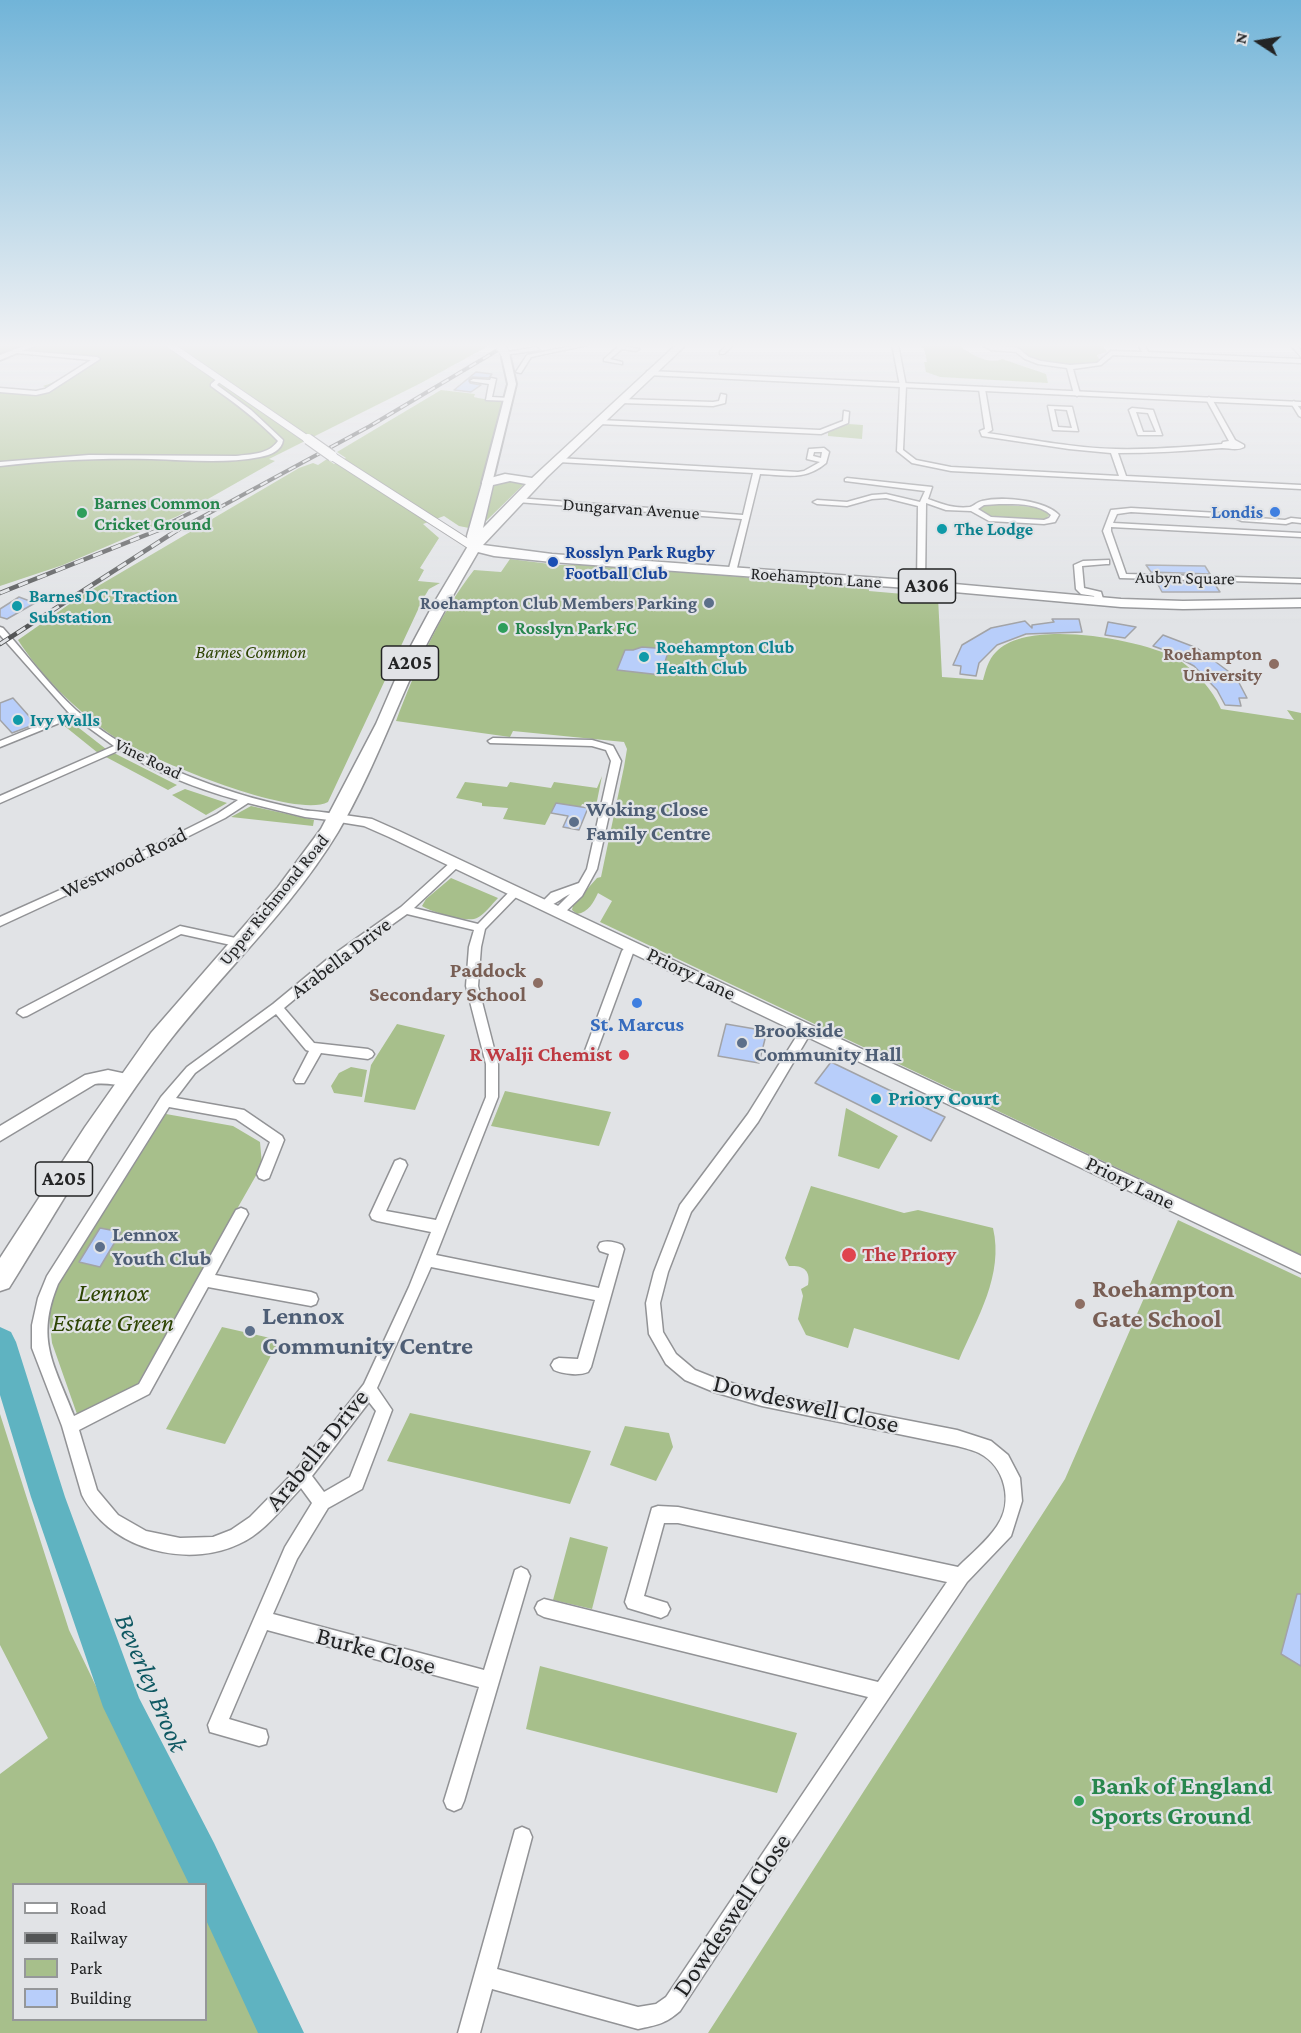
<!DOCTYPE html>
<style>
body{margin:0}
#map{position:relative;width:1301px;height:2033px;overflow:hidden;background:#e1e3e6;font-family:"Crimson Pro",serif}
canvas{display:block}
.legend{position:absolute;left:12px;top:1883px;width:195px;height:138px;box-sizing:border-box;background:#e1e3e6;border:2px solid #959799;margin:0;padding:8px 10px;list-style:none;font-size:18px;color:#232425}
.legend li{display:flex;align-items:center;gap:12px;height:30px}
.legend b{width:30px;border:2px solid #959799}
.north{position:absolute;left:1229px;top:12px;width:60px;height:60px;-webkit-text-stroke:4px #e1e3e6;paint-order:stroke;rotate:282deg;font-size:16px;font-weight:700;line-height:24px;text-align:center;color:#232425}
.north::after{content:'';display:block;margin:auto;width:21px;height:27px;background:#232425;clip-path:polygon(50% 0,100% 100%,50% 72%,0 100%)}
</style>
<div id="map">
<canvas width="1301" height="2033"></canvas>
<ul class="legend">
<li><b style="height:8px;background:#fff"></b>Road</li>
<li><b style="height:8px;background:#535556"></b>Railway</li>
<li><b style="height:16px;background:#a7bf8b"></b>Park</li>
<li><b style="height:16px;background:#b8cefa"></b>Building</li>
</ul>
<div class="north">N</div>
</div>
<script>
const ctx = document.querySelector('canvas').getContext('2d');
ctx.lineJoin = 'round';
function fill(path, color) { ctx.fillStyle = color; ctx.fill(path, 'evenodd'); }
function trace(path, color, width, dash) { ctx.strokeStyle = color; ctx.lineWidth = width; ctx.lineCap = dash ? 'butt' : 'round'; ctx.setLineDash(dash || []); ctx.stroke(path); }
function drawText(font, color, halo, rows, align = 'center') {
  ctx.font = font + ' "Crimson Pro",serif'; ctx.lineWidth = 4.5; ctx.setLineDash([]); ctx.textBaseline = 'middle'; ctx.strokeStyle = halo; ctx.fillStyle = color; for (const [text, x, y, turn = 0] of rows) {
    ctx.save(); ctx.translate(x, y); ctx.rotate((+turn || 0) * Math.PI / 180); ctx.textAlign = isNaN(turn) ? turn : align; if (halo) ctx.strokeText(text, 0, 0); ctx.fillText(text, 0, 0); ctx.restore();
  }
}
fill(new Path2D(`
 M0,344h492l-71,39 -152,76 6,2 -97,55 -115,49 -63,21v-198l39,4 8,-4 -4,-2 17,-6 33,-20 -75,-7 -18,8z
 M920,344h42l1,5c11,6 26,16 39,10l44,15 2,9 -108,-6 -14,-5 -2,-10h3l-3,-14h-3z
 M987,344h115l5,8 -10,3 3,6c-20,7 -46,6 -66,-2 -6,-3 -10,-9 -15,-11 -11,-3 -23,1 -32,-4z
 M441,390l34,4 -1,3 4,1 24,4 -33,126 -10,-2 -15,-10 -21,8 16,14 -19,30 4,2 -6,11 22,2 -11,6 -6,10 -95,203c-34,18 -184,-45 -218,-68 -35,-25 -69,-58 -92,-94l63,-44 218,-128 14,-5 5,2 9,-6 7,5 12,-6 -9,-6z
 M849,424l14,1 -1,14 -34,-3v-4z
 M498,479l25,3v3l-40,39 9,-40z
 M991,504l45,3 14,7 -5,6h-7l-45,-2 -13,-6 1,-6z
 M510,559l48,6h32l279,22v4l69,6 4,80 41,3c3,-10 5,-20 13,-28 31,-34 144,-13 180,6 18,11 37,32 45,51l73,11 -7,-10 14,3v542l-701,-333 12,-21 -14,-8c-5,10 -9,19 -21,21l-5,-4 1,-5 24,-27 4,-1 23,-110 3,-18 -3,-7 -111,-11 -3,6 -114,-16c20,-53 43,-106 78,-151l27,2z
 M70,721l36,28 -8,4 -36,-29z
 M114,753l63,32 -9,5 -62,-33z
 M602,776l-6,30 -14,-2 -2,5 -24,-6 -11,22 -42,-6 5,-11 -26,-2v-3l-26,-5 9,-16 42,5 3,-5 41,6 3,-6 43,6z
 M185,789l42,14 -21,12 -34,-20z
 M251,806l63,14 -1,6 -82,-9z
 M451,878l47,20c-6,6 -13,16 -21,20 -9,5 -46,-6 -55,-12l4,-7z
 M397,1024l48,11 -30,75 -51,-8 7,-37z
 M351,1067l16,3 -5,27 -28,-4 -3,-7 8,-13z
 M505,1091l106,21 -12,34 -108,-20z
 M846,1108l52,28 -19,33 -41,-13z
 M166,1114l67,12 27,16 2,23 -125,220 -59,32 -26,-74 -4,-36 12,-25z
 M811,1186l93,27 14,-3 75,18c11,47 -16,90 -34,132l-105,-32 -6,20 -42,-13 -8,-16 5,-23 -2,-7 7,-4c3,-15 -5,-20 -19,-19l-4,-8z
 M1178,1220l123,58v755h-593l357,-554z
 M222,1327l57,13 -54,104 -59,-15z
 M410,1413l181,38 -21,53 -183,-43z
 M0,1414l69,216 122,254h-177v136h192v-104l56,117h-262v-259l48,-36 -48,-93z
 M625,1426l44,7 4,14 -17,34 -46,-16z
 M570,1537l38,10 -16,62 -39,-9z
 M540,1666l257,67 -20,60 -251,-64z`), '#a7bf8b');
fill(new Path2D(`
 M0,1327l11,5 5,10 49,155 74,201 75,145 90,190h-46l-52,-113v-36h-17l-86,-177 -72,-210 -31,-102z`), '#5fb3c1');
const building = new Path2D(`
 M476,372l16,2 -3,4 -16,-1 -4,2 1,4 11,2 -10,7 -17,-2z
 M1146,565l59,1 5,8 -59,-2z
 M1156,581l58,2 6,9h-58z
 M19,597l16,6 -28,16 -7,-2v-8z
 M1052,619h27l3,13 -56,2 -29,11 -18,18 -3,13 -16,-2 1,-8 -8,-1 9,-20 29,-17 34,-7 7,7v-3l22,-3z
 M1108,622l28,5 -11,11 -20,-3z
 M1163,635l34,13 39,29 11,21h-8l2,8 -16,-1 -8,-15 -23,-24 -30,-16 -11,-4z
 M642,647l27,2 -8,26 -44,-5 8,-20h8z
 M13,698l23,26 -24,9 -12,-13v-17z
 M556,803l32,5 -9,22 -16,-3 5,-11 -17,-3z
 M726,1024l41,7 -8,32 -41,-7z
 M831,1062l114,55 -14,24 -116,-58z
 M100,1228l21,4 -21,35 -21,-5z
 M1297,1594h4v72l-20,-12z`);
fill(building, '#b8cefa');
trace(building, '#a2a3a6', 1.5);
const minor = new Path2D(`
 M582,344h10l-61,13 -10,16 -5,-1 11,-17z
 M617,344h6v2l16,3 -3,2 -14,-2 -12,10 12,3v2l-18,-3v-2l14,-12z
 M728,344h6l-10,10h-4v-2z
 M892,344h6l8,42 -3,64 13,10 35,7 168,9 -8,-23 -42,-4 -87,-13 -2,-5 5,-2 -6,-40 3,-2 3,2 7,41 -5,3c42,6 86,15 129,16 35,1 71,-2 106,-5l1,-2 6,-1 -23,-42 3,-2 3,2 23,41 9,5v2c-7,4 -14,1 -22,1 -35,3 -69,5 -104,5l8,23 175,9v4l-350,-18 -39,-8 -15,-12 3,-65z
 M981,344l37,4 11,9 12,4 29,4 27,-2 14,-12 31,1 -4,-8h6l4,8 153,7v4l-188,-8 -12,10 -28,4 7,25 -3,2 -3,-2 -7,-26 -29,-4 -13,-5 -9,-7 -25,-2z
 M1290,344h6l5,7v6z
 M537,347l2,3 -34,5 -3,-2z
 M14,350l83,7 3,2 -51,33 -13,3 -36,-3v-4l36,3 9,-2 46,-29 -75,-7z
 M219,377l3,2 -5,6 34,25 32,30c-1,10 -12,15 -23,17 -35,7 -74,3 -109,2 -51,-1 -101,1 -151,7v-4l89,-7 147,1c15,-2 32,-1 42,-15 -20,-21 -43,-38 -67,-55v-2z
 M491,378l5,1 -4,18 17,1 2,1v2l-25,-1 3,-16 -19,-3 3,-2 17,1z
 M721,394l5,1 -1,8 -12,3 -92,-3 -3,-2 3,-2 92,3 6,-1z
 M1294,401l7,9v7l-2,-1 -8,-13z
 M1048,406l24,1 6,24 -25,-1zM1054,409l13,1 5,18 -14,-1z
 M1132,408l21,2 9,25h-24l-9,-25zM1136,412l12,1 8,19h-13z
 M844,411l5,1 -1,11 -27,11 -222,-10 -3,-2 3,-2 221,10 23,-9z
 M824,448l5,4 -3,11c-21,18 -40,12 -66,11l-24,98 -4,2 -4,-2 14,-53 -225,-17 -4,-2 4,-2 226,17 10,-42 -195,-11 -3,-2 3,-2 240,14 6,-1 16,-9 -13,-3 2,-10zM814,452h8l-1,6 -8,-2z
 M847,478l85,9 -4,12c13,5 27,10 42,8 4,-1 7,-5 12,-6 20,-5 63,-1 77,14l-4,7 -11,2 -55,-3 -18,-10 -25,-1 -20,-7 -1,82 -4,2 -4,-2 1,-79 -32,-8 -14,1 -25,7 -30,-2 -4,-2 4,-2 30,2 25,-7 14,-1 34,8 5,-11 -80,-10v-2zM999,504c17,0 39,-1 52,11l-2,3 -5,2 -53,-3 -13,-8 6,-4z
 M1131,508l105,6 8,3 41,3 6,-2 10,1v4l-9,-1 -6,2 -44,-3 -7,-3 -104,-6 -14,2 -4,9 188,10v4l-190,-10v4l15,43 175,5v4l-181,-5 -17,-47 8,-21z
 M1109,560v4h-3l-24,2 2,22 17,4 3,10 -4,2 -4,-2 -2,-6 -13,-2 -5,-5 -2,-24 9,-4z
 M0,627l3,1c24,27 46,57 73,82 45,40 103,65 160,83 22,7 44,12 67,17 11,2 30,1 39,8l-5,3 -32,-4 -57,-14 -23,15 -106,53 -119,55v-9l111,-50 106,-53 21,-14c-40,-11 -82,-27 -118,-50l-120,53v-7l114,-50 -40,-29 -74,30v-6l69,-28 -69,-78z
 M493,738l99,2 21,6 8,15 -24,108 -15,27 -20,19h-8l-2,-3 18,-18c-9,4 -20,15 -30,14l-1,-3 12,-12 28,-10 8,-14 24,-108 -5,-11 -14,-4 -102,-3 -2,-2z
 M456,860l4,1 1,2 -1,2 -46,43 64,16 34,-35h8l1,3 -36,37 -4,18 -3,39 20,78v33l-62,158 163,33 10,-34 -9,-3 -2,-4 2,-4c7,-3 15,-1 22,2l2,4 -33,118 -3,5c-9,4 -25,2 -34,-2l-3,-5 3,-5 5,-2 19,1 17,-59 -164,-33 -54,121 15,22 -30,79 -34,19 -31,51 -24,55 211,56 31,-100 6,-3 6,3 3,6 -66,225 -3,7 -7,3 -7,-3 -3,-7 35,-114 -212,-57 -38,89 37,11 2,7 -2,7 -7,2 -49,-14 -2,-7 77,-178 27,-44 -11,-15c-18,19 -37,45 -62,56 -46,22 -111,9 -144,-30 -5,-6 -10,-12 -13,-19l-20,-69 -30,-78v-23l6,-27 9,-22 114,-179 26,-30 86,-63 57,-47 71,-50 51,-46zM407,914l67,16 -5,17 -3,39 20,78v33l-50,123 -50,-9 21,-46 -2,-4 -5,-2 -5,2 -25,54 2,4 5,2 54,11 -22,55 -45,97 -68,86 -46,47 -19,13 -18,7 -33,1 -34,-7 -28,-16 -21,-25 -18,-60 70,-36 59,-107 103,19 5,-2 2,-5 -2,-5 -5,-2 -96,-17 33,-61 -2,-4 -5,-2 -5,2 -97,174 -65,32c-20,-52 -39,-76 -16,-132l111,-177 67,12 34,23 -13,32 2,4 5,2 5,-2 15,-38 -2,-4 -38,-26 -68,-12 19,-25 81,-59 30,36 3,1 -15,29 2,3h8l17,-30 47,6 4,-2 2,-3 -2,-3 -4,-2 -54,-6 -30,-35 54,-45zM369,1402l7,9 -26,66 -26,15 -12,-16z
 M180,926l60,13 6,4 -6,4 -59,-13 -154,82 -4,1 -6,-4 2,-3z
 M633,942l6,4 -6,7 -38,103 -2,3h-8l-2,-3 39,-105 7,-8z
 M807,1024l4,2 2,3 -55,93 -67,90 -23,60 -8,31 3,29 13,22 19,16 20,8 47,14 195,38 34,11 17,14 12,23 2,23 -11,35 -44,46 -193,286 -94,143c-15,13 -23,14 -42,18l-146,-40 -12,44h-22l57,-203 7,-3 7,3 3,7 -35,132 141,38 18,-3 10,-7 202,-300 -324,-80 -6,-3 -3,-6 3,-6 6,-3 334,83 69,-100 -269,-59h-14l-20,73 23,7 3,6 -3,6 -6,3 -33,-10 -3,-6 27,-94 6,-2 20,1 280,60c13,-13 29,-26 39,-41 17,-24 8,-60 -18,-73 -6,-3 -15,-5 -22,-7l-195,-40 -48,-14 -29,-12 -19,-16 -17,-30 -3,-31 8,-31 26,-67 68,-91 55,-88z`);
const tertiary = new Path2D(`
 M650,371l651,31v4l-654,-31v-4z
 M337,814l35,5 27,12 902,425v17l-912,-436 -25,-11 -31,-5 -2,-3z
 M108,1070l28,6 2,4 -2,4c-11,4 -27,-2 -41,0l-95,57v-15l85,-51z`);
const secondary = new Path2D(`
 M29,344h10l-39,16v-5z
 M505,351l4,2 7,31 -24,99 -5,3 -5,-3 26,-99 -7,-31z`);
const primary = new Path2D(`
 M163,344h11l139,95 -5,3 -4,-1z
 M332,453l4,1 145,93 -6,4 -4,-1 -143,-92 -2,-2z`);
const trunk = new Path2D(`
 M677,344h10l-140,133 -64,68 69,9 369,27 200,18 62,2 118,-2v8l-118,2 -62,-2 -200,-18 -369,-27 -58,-6 -16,-4c-20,34 -39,68 -57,103 -28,59 -50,121 -83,177 -47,78 -116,141 -171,212 -58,75 -108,164 -158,244l-9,3v-33l85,-131 66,-94 127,-146 43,-58 55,-105 29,-67 29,-54 34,-57 -1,-10 16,-56 22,-6 27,4zM510,481l16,3 -43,44 10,-43z`);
trace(minor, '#929396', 3);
trace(tertiary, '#929396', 3);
trace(secondary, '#929396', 4);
trace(primary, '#929396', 2);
trace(trunk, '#929396', 3);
fill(minor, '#fff');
fill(tertiary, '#fff');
fill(secondary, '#fff');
fill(primary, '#fff');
fill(trunk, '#fff');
const railFar1 = new Path2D(`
 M162,527l38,-19
 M157,531l15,-6
 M176,531l194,-105 138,-82`);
const rail = new Path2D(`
 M0,593l161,-64
 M0,644l179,-115`);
trace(railFar1, '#535556', 4);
trace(rail, '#535556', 4.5);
trace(railFar1, '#e1e3e6', 2, [8]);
trace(rail, '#e1e3e6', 3, [10]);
const secondaryBridge = new Path2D(`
 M499,344l6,9`);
const primaryBridge = new Path2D(`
 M308,439l24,17`);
trace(secondaryBridge, '#929396', 10, []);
trace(primaryBridge, '#929396', 12, []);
trace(secondaryBridge, '#fff', 9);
trace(primaryBridge, '#fff', 10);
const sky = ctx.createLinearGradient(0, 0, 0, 628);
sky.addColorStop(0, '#71b4d8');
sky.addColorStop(0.55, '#f2f2f4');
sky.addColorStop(1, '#f2f2f400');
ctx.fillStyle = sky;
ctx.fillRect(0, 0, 1301, 628);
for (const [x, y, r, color] of [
 [1275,512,6,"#3f7fe0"],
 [82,513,6,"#2e9e5b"],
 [942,529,6,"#0f9aa8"],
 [553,562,6,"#1a4fb4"],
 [709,603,6,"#5c6f8a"],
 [17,606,6,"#0f9aa8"],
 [503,628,6,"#2e9e5b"],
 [644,657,6,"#0f9aa8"],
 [1274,664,6,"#8d6e63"],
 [18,720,6,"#0f9aa8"],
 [574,822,6,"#5c6f8a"],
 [538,983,6,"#8d6e63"],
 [637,1003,6,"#3f7fe0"],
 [742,1043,6,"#5c6f8a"],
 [624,1055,6,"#e0444e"],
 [876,1099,6,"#0f9aa8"],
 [100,1247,6,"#5c6f8a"],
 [849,1255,8,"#e0444e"],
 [1080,1304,6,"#8d6e63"],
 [250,1331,6,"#5c6f8a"],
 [1079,1801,6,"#2e9e5b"]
]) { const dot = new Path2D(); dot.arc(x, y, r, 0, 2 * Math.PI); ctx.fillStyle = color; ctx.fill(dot); trace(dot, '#e1e3e6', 2); }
drawText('bold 18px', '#27864d', '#e1e3e6', [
 ["Barnes Common",94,503],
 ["Cricket Ground",94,524],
 ["Rosslyn Park FC",515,628]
], 'left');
drawText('18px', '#232425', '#e1e3e6', [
 ["Dungarvan Avenue",631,509,4],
 ["Roehampton Lane",816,578,4],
 ["Aubyn Square",1185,578,1],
 ["Vine Road",148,759,26],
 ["Upper Richmond Road",274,900,-51]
]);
drawText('bold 18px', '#366cbe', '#e1e3e6', [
 ["Londis",1263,512]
], 'right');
drawText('bold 18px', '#0d838f', '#e1e3e6', [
 ["The Lodge",954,529],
 ["Barnes DC Traction",29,596],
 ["Substation",29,617],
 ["Roehampton Club",656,647],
 ["Health Club",656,668],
 ["Ivy Walls",30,720]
], 'left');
drawText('bold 18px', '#164399', '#e1e3e6', [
 ["Rosslyn Park Rugby",565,552],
 ["Football Club",565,573]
], 'left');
drawText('bold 18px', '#4e5e75', '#e1e3e6', [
 ["Roehampton Club Members Parking",697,603]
], 'right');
drawText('italic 18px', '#2d4402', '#e1e3e6', [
 ["Barnes Common",251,652]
]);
drawText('bold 18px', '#785e54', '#e1e3e6', [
 ["Roehampton",1262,654],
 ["University",1262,675]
], 'right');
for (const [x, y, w] of [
 [927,586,57],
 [410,663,57],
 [64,1179,57]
]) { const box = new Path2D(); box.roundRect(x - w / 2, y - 17, w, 34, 4.5); ctx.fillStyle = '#e1e3e6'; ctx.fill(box); trace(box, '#232425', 1.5); }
drawText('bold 20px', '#232425', null, [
 ["A306",927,586],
 ["A205",410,663],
 ["A205",64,1179]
]);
drawText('bold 21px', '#4e5e75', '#e1e3e6', [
 ["Woking Close",586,810],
 ["Family Centre",586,834],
 ["Brookside",754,1031],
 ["Community Hall",754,1055],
 ["Lennox",112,1235],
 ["Youth Club",112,1259]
], 'left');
drawText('21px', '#232425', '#e1e3e6', [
 ["Westwood Road",124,863,-26],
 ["Arabella Drive",341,958,-37],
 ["Priory Lane",691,974,26],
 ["Priory Lane",1130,1183,26]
]);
drawText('bold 21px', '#785e54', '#e1e3e6', [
 ["Paddock",526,971],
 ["Secondary School",526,995]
], 'right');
drawText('bold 21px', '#366cbe', '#e1e3e6', [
 ["St. Marcus",637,1025]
]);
drawText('bold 21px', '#be3a42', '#e1e3e6', [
 ["R Walji Chemist",612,1055],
 ["The Priory",862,1255,"left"]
], 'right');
drawText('bold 21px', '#0d838f', '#e1e3e6', [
 ["Priory Court",888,1099]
], 'left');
drawText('bold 26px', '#785e54', '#e1e3e6', [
 ["Roehampton",1092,1289],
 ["Gate School",1092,1319]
], 'left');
drawText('italic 26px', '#2d4402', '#e1e3e6', [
 ["Lennox",113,1293],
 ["Estate Green",113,1323]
]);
drawText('bold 26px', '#4e5e75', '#e1e3e6', [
 ["Lennox",262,1316],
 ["Community Centre",262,1346]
], 'left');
drawText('26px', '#232425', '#e1e3e6', [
 ["Dowdeswell Close",806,1404,13],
 ["Arabella Drive",317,1450,-51],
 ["Burke Close",376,1651,15],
 ["Dowdeswell Close",732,1915,-56]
]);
drawText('bold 26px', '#27864d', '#e1e3e6', [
 ["Bank of England",1091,1786],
 ["Sports Ground",1091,1816]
], 'left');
drawText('italic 27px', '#0f5862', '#e1e3e6', [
 ["Beverley Brook",151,1683,67]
]);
</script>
